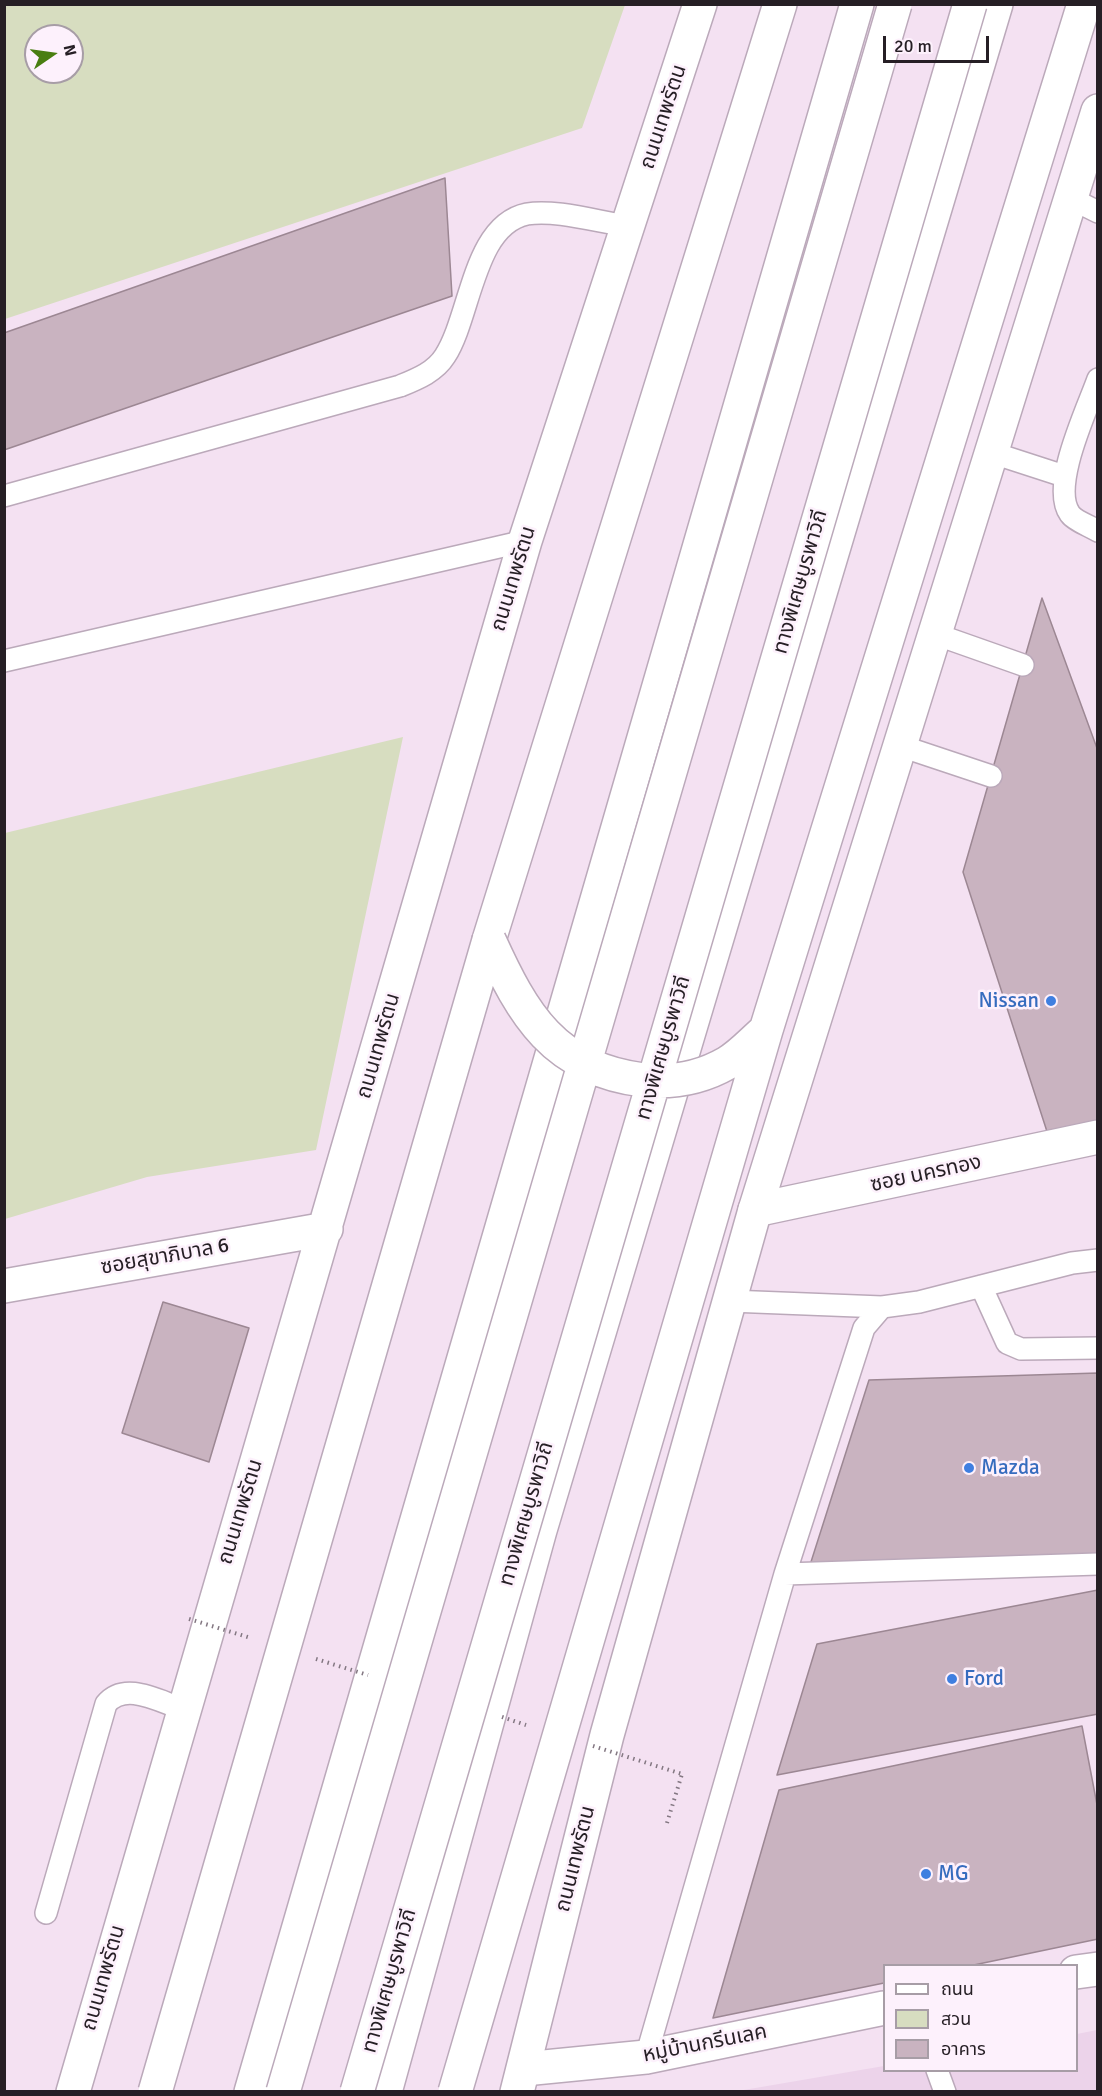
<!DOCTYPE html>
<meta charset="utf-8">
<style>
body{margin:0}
#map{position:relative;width:1102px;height:2096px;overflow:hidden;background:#f4e1f2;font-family:Signika,"Noto Sans Thai",sans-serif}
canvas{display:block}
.frame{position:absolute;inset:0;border:6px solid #261f25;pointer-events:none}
.legend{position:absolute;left:883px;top:1964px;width:195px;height:108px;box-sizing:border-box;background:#fdf1fc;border:2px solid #a79da6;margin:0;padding:8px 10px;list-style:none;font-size:18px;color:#261f25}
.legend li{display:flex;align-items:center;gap:12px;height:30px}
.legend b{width:30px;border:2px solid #a79da6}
.north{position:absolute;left:24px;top:24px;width:60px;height:60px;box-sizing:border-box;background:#fdf1fc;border:2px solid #a79da6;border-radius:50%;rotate:77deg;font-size:16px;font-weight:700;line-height:24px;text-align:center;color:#261f25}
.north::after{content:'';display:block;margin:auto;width:21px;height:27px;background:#497e11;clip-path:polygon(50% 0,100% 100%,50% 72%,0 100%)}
.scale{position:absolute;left:883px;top:36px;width:106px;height:27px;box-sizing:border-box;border:3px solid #261f25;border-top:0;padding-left:8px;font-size:18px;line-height:21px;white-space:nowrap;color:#261f25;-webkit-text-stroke:4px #fdf1fc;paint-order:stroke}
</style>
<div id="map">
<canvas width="1102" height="2096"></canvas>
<div class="frame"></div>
<ul class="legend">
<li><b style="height:8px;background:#fff"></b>ถนน</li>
<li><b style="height:16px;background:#d7ddc0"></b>สวน</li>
<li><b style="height:16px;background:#c9b3c0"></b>อาคาร</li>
</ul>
<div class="north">N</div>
<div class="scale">20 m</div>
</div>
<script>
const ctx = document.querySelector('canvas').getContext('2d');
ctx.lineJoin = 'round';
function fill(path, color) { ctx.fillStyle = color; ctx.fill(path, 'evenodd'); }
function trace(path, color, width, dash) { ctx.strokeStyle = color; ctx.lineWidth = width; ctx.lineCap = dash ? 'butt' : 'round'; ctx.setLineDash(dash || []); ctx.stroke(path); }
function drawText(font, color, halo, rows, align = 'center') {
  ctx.font = font + ' Signika,"Noto Sans Thai",sans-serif'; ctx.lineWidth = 5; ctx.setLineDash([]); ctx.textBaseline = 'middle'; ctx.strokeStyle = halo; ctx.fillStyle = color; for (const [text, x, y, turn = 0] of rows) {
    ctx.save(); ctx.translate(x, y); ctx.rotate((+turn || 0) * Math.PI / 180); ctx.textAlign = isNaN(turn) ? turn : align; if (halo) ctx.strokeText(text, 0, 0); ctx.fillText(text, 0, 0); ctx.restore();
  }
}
fill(new Path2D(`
 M1097,2030v61l-365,1 152,-26v4h192l1,-36z`), '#ecd3ea');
fill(new Path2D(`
 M4,5l1,-1 620,1 -43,123 -577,191zM36,36h36v36h-36z
 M403,737l-87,413 -169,27 -142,42v-386z`), '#d7ddc0');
const building = new Path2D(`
 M445,178l7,118 -448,154v-117z
 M1042,598l56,153v379l-46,17 -89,-275z
 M163,1302l86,26 -40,134 -87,-29z
 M1098,1373v183l-288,9 59,-185z
 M1098,1590v124l-321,61 40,-131z
 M1082,1726l16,84v129l-129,27h-85v17l-171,35 66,-228z`);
fill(building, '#c9b3c0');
trace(building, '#9c8793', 1.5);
const lane = new Path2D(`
 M1070,198l28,14
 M1098,379c-11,31 -48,107 -28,135 5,7 20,12 28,17
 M990,452l74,24
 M4,496l396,-110c17,-7 35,-14 45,-30 26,-40 28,-131 82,-142 28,-5 72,8 101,12
 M935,634l88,31
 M4,661l521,-120
 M901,746l90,30
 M981,1286l26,57 14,6 77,-1
 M730,1301l152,6
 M785,1574l313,-10
 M46,1913l60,-209c19,-23 52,-3 77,5
 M646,2057l139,-483 79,-246 18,-21 37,-5 153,-39 26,-3
 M937,2070l8,22`);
const street = new Path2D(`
 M755,1210l343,-73
 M1076,1972l22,-3
 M524,2069l122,-12 238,-49`);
const secondary = new Path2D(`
 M4,1286l322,-57
 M73,2092l452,-1551 175,-537
 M517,2092l90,-357 148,-525 343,-1099`);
const highway = new Path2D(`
 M489,940l291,-936
 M251,2092l606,-2088
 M385,2092l155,-562 456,-1526`);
trace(lane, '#bba9ba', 24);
trace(street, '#bba9ba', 36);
trace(secondary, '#bba9ba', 36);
trace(highway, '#bba9ba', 36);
trace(new Path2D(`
 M667,1823l15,-49`), '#837782', 4, [1.5, 4.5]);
trace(lane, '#fff', 21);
trace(street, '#fff', 33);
trace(secondary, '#fff', 33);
trace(highway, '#fff', 33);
const highwayBridge = new Path2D(`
 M489,940c34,75 65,129 154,140 29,3 58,-2 84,-17 14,-8 26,-22 39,-33l318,-1026
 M155,2092l334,-1152
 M283,2092l612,-2088
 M357,2092l613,-2088
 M455,2092l311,-1062`);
trace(highwayBridge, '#bba9ba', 36, []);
trace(new Path2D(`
 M189,1619l62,19
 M316,1659l52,16
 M502,1717l24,8
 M593,1746l89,28`), '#837782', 4, [1.5, 4.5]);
trace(highwayBridge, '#fff', 33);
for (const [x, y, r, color] of [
 [1051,1001,6,"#3f7fe0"],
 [969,1468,6,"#3f7fe0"],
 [952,1679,6,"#3f7fe0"],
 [926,1874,6,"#3f7fe0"]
]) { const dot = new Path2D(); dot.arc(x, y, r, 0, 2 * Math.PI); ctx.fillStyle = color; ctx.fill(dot); trace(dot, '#fdf1fc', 2); }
drawText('21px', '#261f25', '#fdf1fc', [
 ["ถนนเทพรัตน",664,117,-72],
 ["ถนนเทพรัตน",514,579,-73],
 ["ทางพิเศษบูรพาวิถี",801,582,-74],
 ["ถนนเทพรัตน",379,1046,-74],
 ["ทางพิเศษบูรพาวิถี",664,1048,-74],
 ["ซอย นครทอง",926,1174,-12],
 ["ซอยสุขาภิบาล 6",165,1257,-10],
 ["ถนนเทพรัตน",241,1512,-73],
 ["ทางพิเศษบูรพาวิถี",527,1514,-74],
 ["ถนนเทพรัตน",576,1859,-76],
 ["ถนนเทพรัตน",104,1978,-74],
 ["ทางพิเศษบูรพาวิถี",390,1981,-74],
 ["หมู่บ้านกรีนเลค",705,2044,-11]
]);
drawText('21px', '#366cbe', '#fdf1fc', [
 ["Nissan",1039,1001,"right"],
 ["Mazda",981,1468],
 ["Ford",964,1679],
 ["MG",938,1874]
], 'left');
</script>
